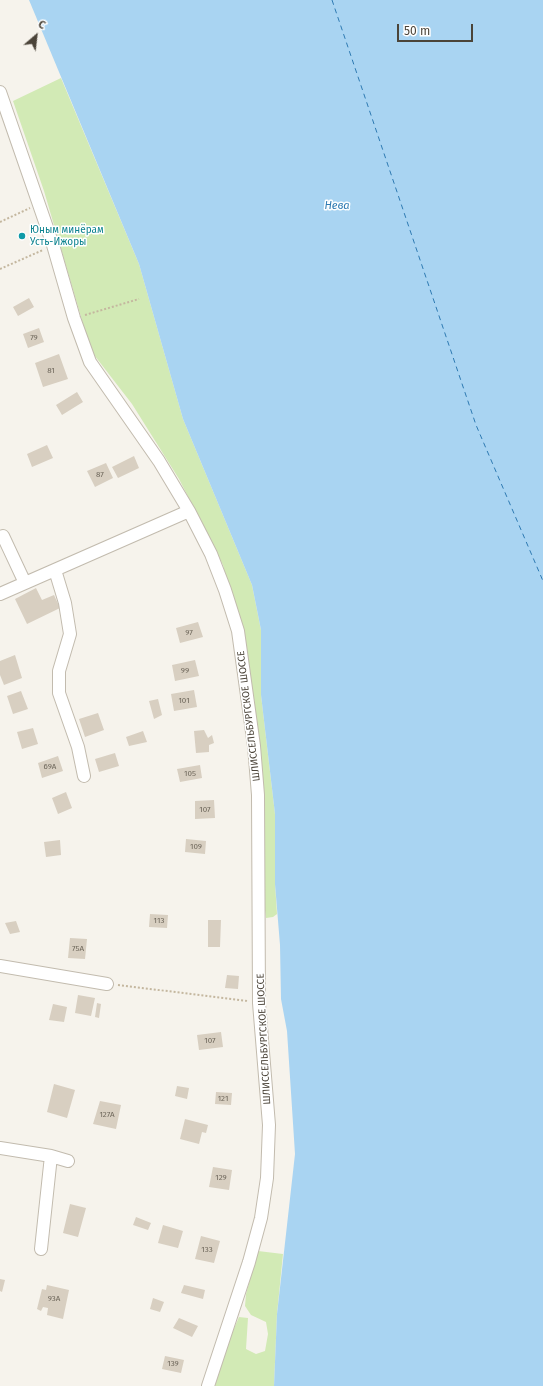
<!DOCTYPE html>
<meta charset="utf-8">
<style>
body{margin:0}
#map{position:relative;width:543px;height:1386px;overflow:hidden;background:#f6f3ec;font-family:"Fira Sans",sans-serif}
canvas{display:block}
.north{position:absolute;left:16px;top:16px;width:40px;height:40px;-webkit-text-stroke:3px #fff;paint-order:stroke;rotate:28deg;font-size:11px;font-weight:700;line-height:16px;text-align:center;color:#4b4439}
.north::after{content:'';display:block;margin:auto;width:14px;height:18px;background:#4b4439;clip-path:polygon(50% 0,100% 100%,50% 72%,0 100%)}
.scale{position:absolute;left:397px;top:24px;width:76px;height:18px;box-sizing:border-box;border:2px solid #4b4439;border-top:0;padding-left:5px;font-size:12px;line-height:14px;white-space:nowrap;color:#4b4439;-webkit-text-stroke:3px #fff;paint-order:stroke}
</style>
<div id="map">
<canvas width="543" height="1386"></canvas>
<div class="north">С</div>
<div class="scale">50 m</div>
</div>
<script>
const ctx = document.querySelector('canvas').getContext('2d');
ctx.lineJoin = 'round';
function fill(path, color) { ctx.fillStyle = color; ctx.fill(path, 'evenodd'); }
function trace(path, color, width, dash) { ctx.strokeStyle = color; ctx.lineWidth = width; ctx.lineCap = dash ? 'butt' : 'round'; ctx.setLineDash(dash || []); ctx.stroke(path); }
function drawText(font, color, halo, rows, align = 'center') {
  ctx.font = font + ' "Fira Sans",sans-serif'; ctx.lineWidth = 3; ctx.setLineDash([]); ctx.textBaseline = 'middle'; ctx.strokeStyle = halo; ctx.fillStyle = color; for (const [text, x, y, turn = 0] of rows) {
    ctx.save(); ctx.translate(x, y); ctx.rotate((+turn || 0) * Math.PI / 180); ctx.textAlign = isNaN(turn) ? turn : align; if (halo) ctx.strokeText(text, 0, 0); ctx.fillText(text, 0, 0); ctx.restore();
  }
}
fill(new Path2D(`
 M61,78l78,186 44,155 69,166 9,45v65l14,119v69l2,31 -4,3 -7,1 -4,-30 -8,-190 -31,-133 -44,-86 -47,-75 -41,-53 -47,-160 -31,-90z
 M258,1251l25,3 -6,60 -3,72h-59l13,-44 11,-25 9,1 -2,31 10,5 9,-3 3,-17 -2,-12 -15,-7 -6,-9 1,-12z`), '#d2eab5');
fill(new Path2D(`
 M29,0h514v1386h-269l3,-72 18,-160 -8,-123 -6,-32 -1,-54 -5,-61v-70l-14,-119v-65l-9,-45 -69,-166 -44,-155z`), '#a9d4f2');
trace(new Path2D(`
 M332,0l144,425 67,156`), '#2e7ab2', 1, [5, 4]);
fill(new Path2D(`
 M29,298l5,9 -16,9 -5,-9z
 M39,328l5,14 -16,6 -5,-14z
 M59,354l9,25 -25,8 -8,-24z
 M77,392l6,10 -21,13 -6,-10z
 M47,445l6,13 -21,9 -5,-13z
 M134,456l5,12 -21,10 -6,-11z
 M106,463l7,15 -18,9 -8,-16z
 M36,588l6,12 12,-5 6,13 -33,16 -12,-25z
 M198,622l5,15 -23,6 -4,-15z
 M15,655l7,23 -18,7 -4,-10v-14z
 M195,660l4,16 -24,5 -3,-16z
 M194,690l3,17 -23,4 -3,-17z
 M21,691l7,18 -15,5 -6,-18z
 M158,699l4,16 -8,4 -5,-18z
 M98,713l6,17 -19,7 -6,-18z
 M33,728l5,16 -16,5 -5,-17z
 M204,730l4,8 4,-3 2,8 -5,2v7l-13,1 -2,-22z
 M143,731l4,11 -18,4 -3,-9z
 M115,753l4,13 -20,6 -4,-13z
 M58,756l5,15 -21,7 -4,-15z
 M200,765l2,13 -22,4 -3,-13z
 M66,792l6,16 -14,6 -6,-16z
 M214,800l1,18 -20,1v-18z
 M186,839l20,2 -1,13 -20,-2z
 M60,840l1,15 -15,2 -2,-15z
 M150,914l18,1 -1,13 -18,-1z
 M208,920h13l-1,27h-12z
 M16,921l4,11 -10,2 -5,-11z
 M70,938l17,1 -2,20 -17,-1z
 M227,975l12,1 -1,13 -13,-1z
 M78,995l17,3 -4,18 -16,-3z
 M97,1003l4,1 -2,14 -4,-1z
 M53,1004l14,3 -3,15 -15,-2z
 M221,1032l2,15 -24,3 -2,-15z
 M54,1084l21,6 -8,28 -20,-6z
 M177,1086l12,2 -2,11 -12,-3z
 M216,1092l16,1 -1,12 -16,-1z
 M100,1101l21,4 -5,24 -23,-5z
 M185,1119l23,6 -2,8 -4,-1 -3,12 -19,-5z
 M213,1167l19,3 -3,20 -20,-3z
 M70,1204l16,4 -8,29 -15,-4z
 M136,1217l15,6 -3,7 -15,-5z
 M163,1225l20,6 -5,17 -20,-5z
 M201,1236l19,5 -6,22 -19,-4z
 M0,1279l5,1 -3,12 -2,-1z
 M47,1285l22,5 -6,29 -16,-4 1,-7 -5,-1 -2,4 -4,-2 5,-20 4,1z
 M184,1285l21,5 -2,9 -22,-6z
 M153,1298l11,4 -4,10 -10,-3z
 M179,1318l19,8 -6,11 -19,-9z
 M165,1356l19,4 -3,13 -19,-4z`), '#d8cfc1');
const minor = new Path2D(`
 M0,92l53,153 21,73 16,44 69,99 30,50 22,43 14,36 13,41 16,115 4,49 1,208 10,122 -2,53 -6,40 -12,44 -41,124
 M3,536l22,47
 M55,570l10,33 5,31 -11,37v22l19,54 6,29
 M0,594l189,-83
 M0,966l107,18
 M0,1148l51,8 17,5
 M41,1249l10,-93`);
trace(minor, '#c2bbae', 14);
trace(new Path2D(`
 M0,222l30,-14
 M0,269l43,-19
 M85,315l54,-16
 M118,985l130,16`), '#c4b79f', 2, [2, 2]);
trace(minor, '#fff', 12);
for (const [x, y, r, color] of [
 [22,236,4,"#0f9aa8"]
]) { const dot = new Path2D(); dot.arc(x, y, r, 0, 2 * Math.PI); ctx.fillStyle = color; ctx.fill(dot); trace(dot, '#fff', 1.5); }
drawText('8px', '#6e675b', null, [
 ["79",34,338],
 ["81",51,371],
 ["87",100,475],
 ["97",189,633],
 ["99",185,671],
 ["101",184,701],
 ["69А",50,767],
 ["105",190,774],
 ["107",205,810],
 ["109",196,847],
 ["113",159,921],
 ["75А",78,949],
 ["107",210,1041],
 ["121",223,1099],
 ["127А",107,1115],
 ["129",221,1178],
 ["133",207,1250],
 ["93А",54,1299],
 ["139",173,1364]
]);
drawText('10px', '#0d838f', '#fff', [
 ["Юным минёрам",30,230],
 ["Усть-Ижоры",30,242]
], 'left');
drawText('10px', '#4b4439', '#fff', [
 ["ШЛИССЕЛЬБУРГСКОЕ ШОССЕ",249,716,-97],
 ["ШЛИССЕЛЬБУРГСКОЕ ШОССЕ",264,1039,-93]
]);
drawText('italic 11px', '#2e7ab2', '#fff', [
 ["Нева",337,206]
]);
</script>
